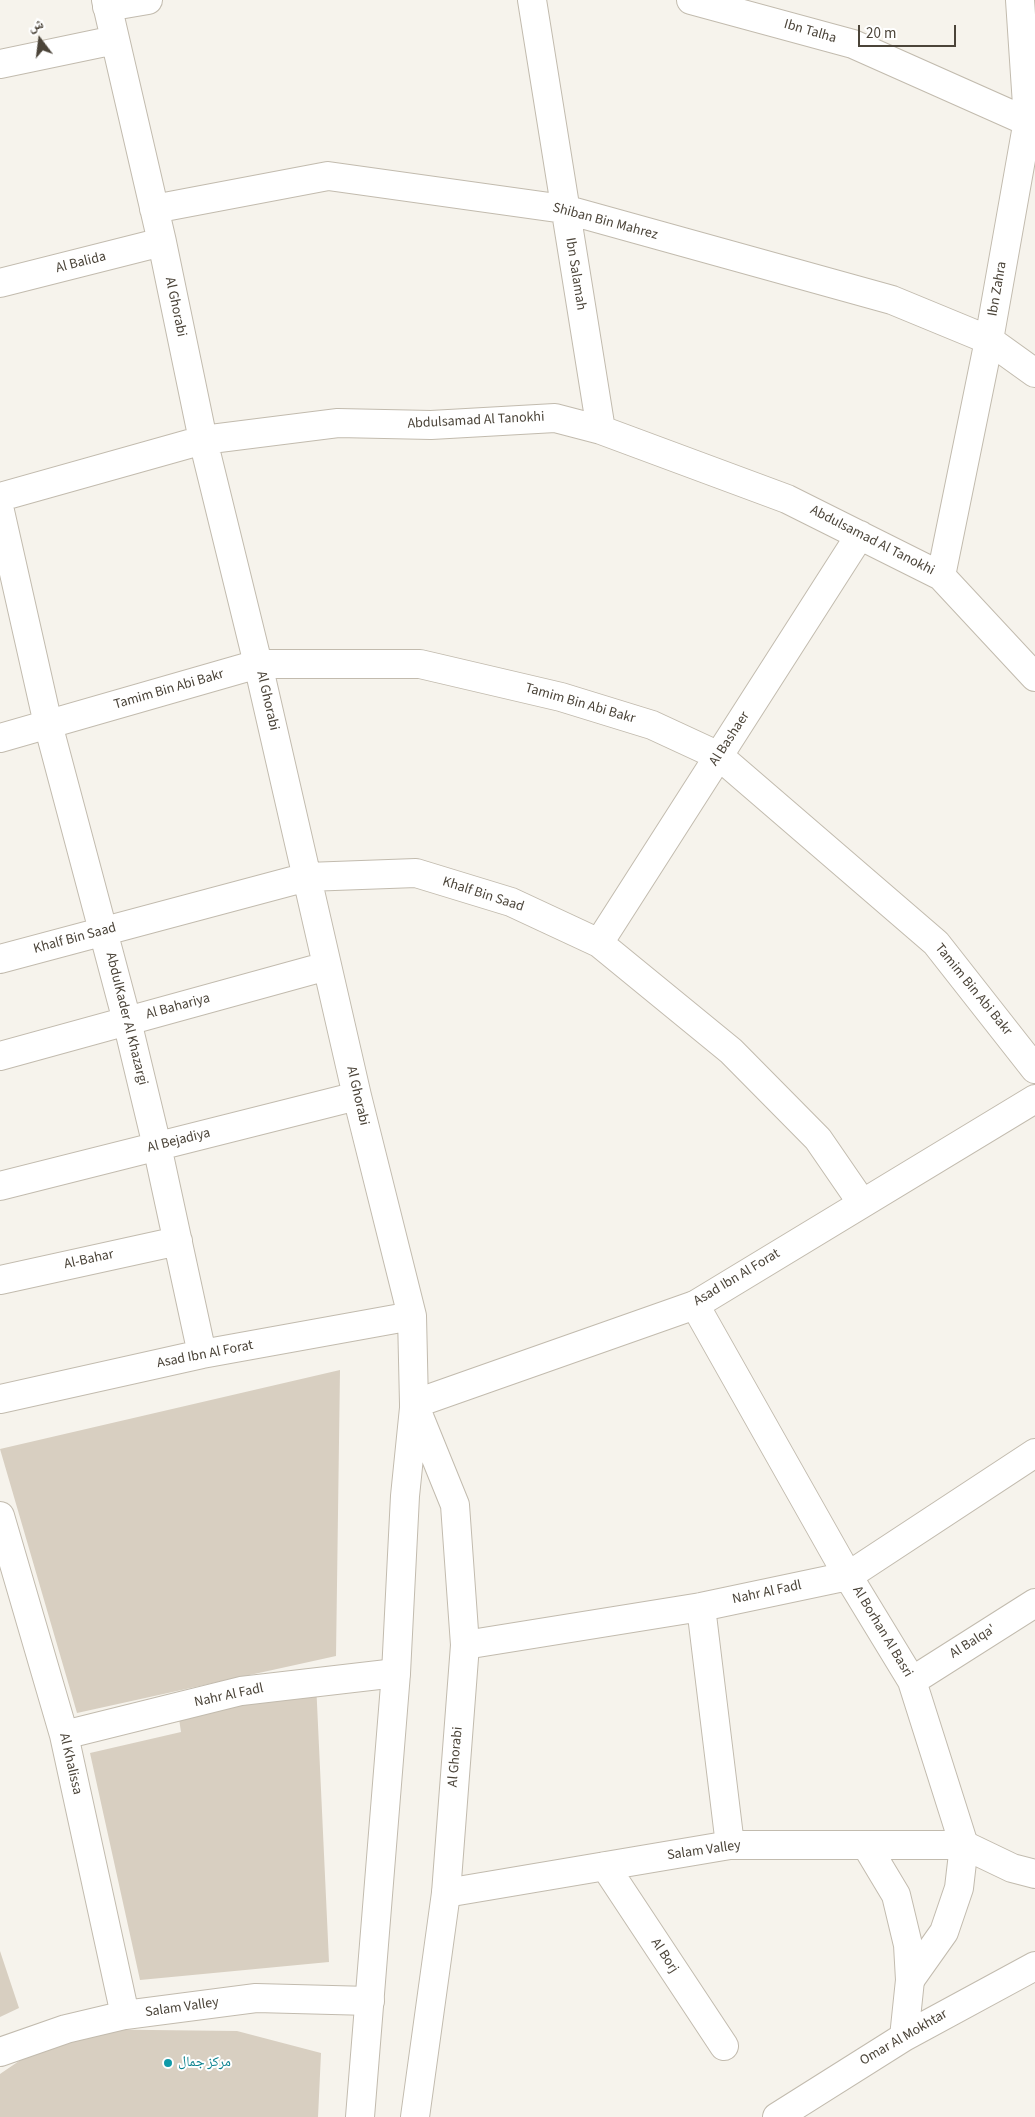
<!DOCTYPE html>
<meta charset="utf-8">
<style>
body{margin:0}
#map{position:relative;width:1035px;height:2117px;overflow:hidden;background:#f6f3ec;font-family:"Source Sans 3","Noto Naskh Arabic",sans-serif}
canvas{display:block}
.north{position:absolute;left:15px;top:15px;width:50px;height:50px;-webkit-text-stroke:4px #fff;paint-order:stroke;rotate:345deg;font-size:14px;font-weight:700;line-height:20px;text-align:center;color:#4b4439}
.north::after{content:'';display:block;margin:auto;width:18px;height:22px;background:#4b4439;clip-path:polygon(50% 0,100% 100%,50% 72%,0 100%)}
.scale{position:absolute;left:858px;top:25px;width:98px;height:22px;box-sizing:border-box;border:2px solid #4b4439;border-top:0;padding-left:6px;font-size:15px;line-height:18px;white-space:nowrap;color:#4b4439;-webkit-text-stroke:4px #fff;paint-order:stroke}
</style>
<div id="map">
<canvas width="1035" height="2117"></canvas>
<div class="north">ش</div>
<div class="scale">20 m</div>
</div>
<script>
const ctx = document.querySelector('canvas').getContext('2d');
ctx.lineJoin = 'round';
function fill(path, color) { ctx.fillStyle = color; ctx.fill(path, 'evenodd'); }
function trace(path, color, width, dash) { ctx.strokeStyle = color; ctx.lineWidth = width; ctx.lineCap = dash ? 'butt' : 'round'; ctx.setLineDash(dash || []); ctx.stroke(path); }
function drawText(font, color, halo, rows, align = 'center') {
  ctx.font = font + ' "Source Sans 3","Noto Naskh Arabic",sans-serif'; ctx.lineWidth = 4; ctx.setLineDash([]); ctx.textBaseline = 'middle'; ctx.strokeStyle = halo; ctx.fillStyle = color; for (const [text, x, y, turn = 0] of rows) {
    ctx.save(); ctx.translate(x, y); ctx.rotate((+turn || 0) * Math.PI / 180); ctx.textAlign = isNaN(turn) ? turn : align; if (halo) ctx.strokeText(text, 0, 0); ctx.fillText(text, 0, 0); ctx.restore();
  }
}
fill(new Path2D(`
 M340,1370l-4,286 -259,57 -77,-264z
 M316,1682l13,280 -189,18 -50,-227 91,-21 -3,-20z
 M0,1951l19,57 -19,9z
 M66,2029l171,2 84,22 -3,64h-318v-43z`), '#d8cfc1');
const minor = new Path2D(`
 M106,0l56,242 41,198 55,224 99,432 55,220 2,88
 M532,0l69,430
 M691,0l162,44 182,81
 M107,7l41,-7
 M0,64l115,-24
 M154,209l174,-33 236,33 328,91 97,40 46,33
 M0,283l162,-41
 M0,497l203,-57 135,-17 93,2 124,-7 46,12 186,69 154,77 94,101
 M0,511l48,213 79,297 30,125 45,208
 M941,576l48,-236 39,-220 -8,-120
 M0,738l258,-74h162l141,33 91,28 67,31 217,187 99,126
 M599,943l261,-408
 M0,959l307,-82 109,-4 95,29 88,41 132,108 87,88 44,64
 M0,1056l327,-90
 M0,1186l357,-90
 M0,1280l178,-39
 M695,1305l153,271 64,105 52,164 -5,43 -15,44 -34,48
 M0,1399l202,-45 210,-38
 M0,1516l64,219 61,280
 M701,1607l29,238
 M465,1645l236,-38 147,-31 187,-123
 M912,1681l123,-78
 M64,1735l177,-44 155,-18
 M605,1866l119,180
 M446,1893l284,-48h234
 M0,2052l66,-23 59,-14 131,-17 114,3`);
const tertiary = new Path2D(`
 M414,1404l41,101 10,140 -19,248 -31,224
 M414,1404l281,-99 340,-206
 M866,1845l30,50 12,50 2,35 -6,57
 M964,1845l48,23 23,6
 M360,2117l36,-444 9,-177 9,-88
 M777,2117l127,-80 131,-71`);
trace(minor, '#c2bbae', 30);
trace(tertiary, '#c2bbae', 30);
trace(minor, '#fff', 28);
trace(tertiary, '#fff', 28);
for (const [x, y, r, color] of [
 [168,2063,5,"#0f9aa8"]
]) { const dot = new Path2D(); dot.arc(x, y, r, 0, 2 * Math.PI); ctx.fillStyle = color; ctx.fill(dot); trace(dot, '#fff', 2); }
drawText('14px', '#4b4439', '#fff', [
 ["Ibn Talha",810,32,16],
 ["Shiban Bin Mahrez",605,222,15],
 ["Al Balida",81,263,-14],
 ["Ibn Salamah",575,274,81],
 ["Ibn Zahra",998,289,-80],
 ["Al Ghorabi",175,307,78],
 ["Abdulsamad Al Tanokhi",476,421,-3],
 ["Abdulsamad Al Tanokhi",872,541,27],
 ["Tamim Bin Abi Bakr",169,690,-16],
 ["Al Ghorabi",267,701,77],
 ["Tamim Bin Abi Bakr",580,704,16],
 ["Al Bashaer",730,739,-57],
 ["Khalf Bin Saad",483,895,18],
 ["Khalf Bin Saad",75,939,-15],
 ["Tamim Bin Abi Bakr",973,990,51],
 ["Al Bahariya",178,1007,-15],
 ["AbdulKader Al Khazargi",126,1019,76],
 ["Al Ghorabi",357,1096,77],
 ["Al Bejadiya",179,1141,-14],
 ["Al-Bahar",89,1260,-12],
 ["Asad Ibn Al Forat",737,1278,-31],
 ["Asad Ibn Al Forat",205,1355,-11],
 ["Nahr Al Fadl",767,1593,-12],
 ["Al Borhan Al Basri",882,1632,59],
 ["Al Balqa'",973,1642,-32],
 ["Nahr Al Fadl",229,1696,-12],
 ["Al Ghorabi",456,1757,-85],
 ["Al Khalissa",70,1764,77],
 ["Salam Valley",704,1851,-8],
 ["Al Borj",664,1956,57],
 ["Salam Valley",182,2008,-8],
 ["Omar Al Mokhtar",904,2038,-30]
]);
drawText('14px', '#0d838f', '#fff', [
 ["مركز جمال",178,2063]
], 'left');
</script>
